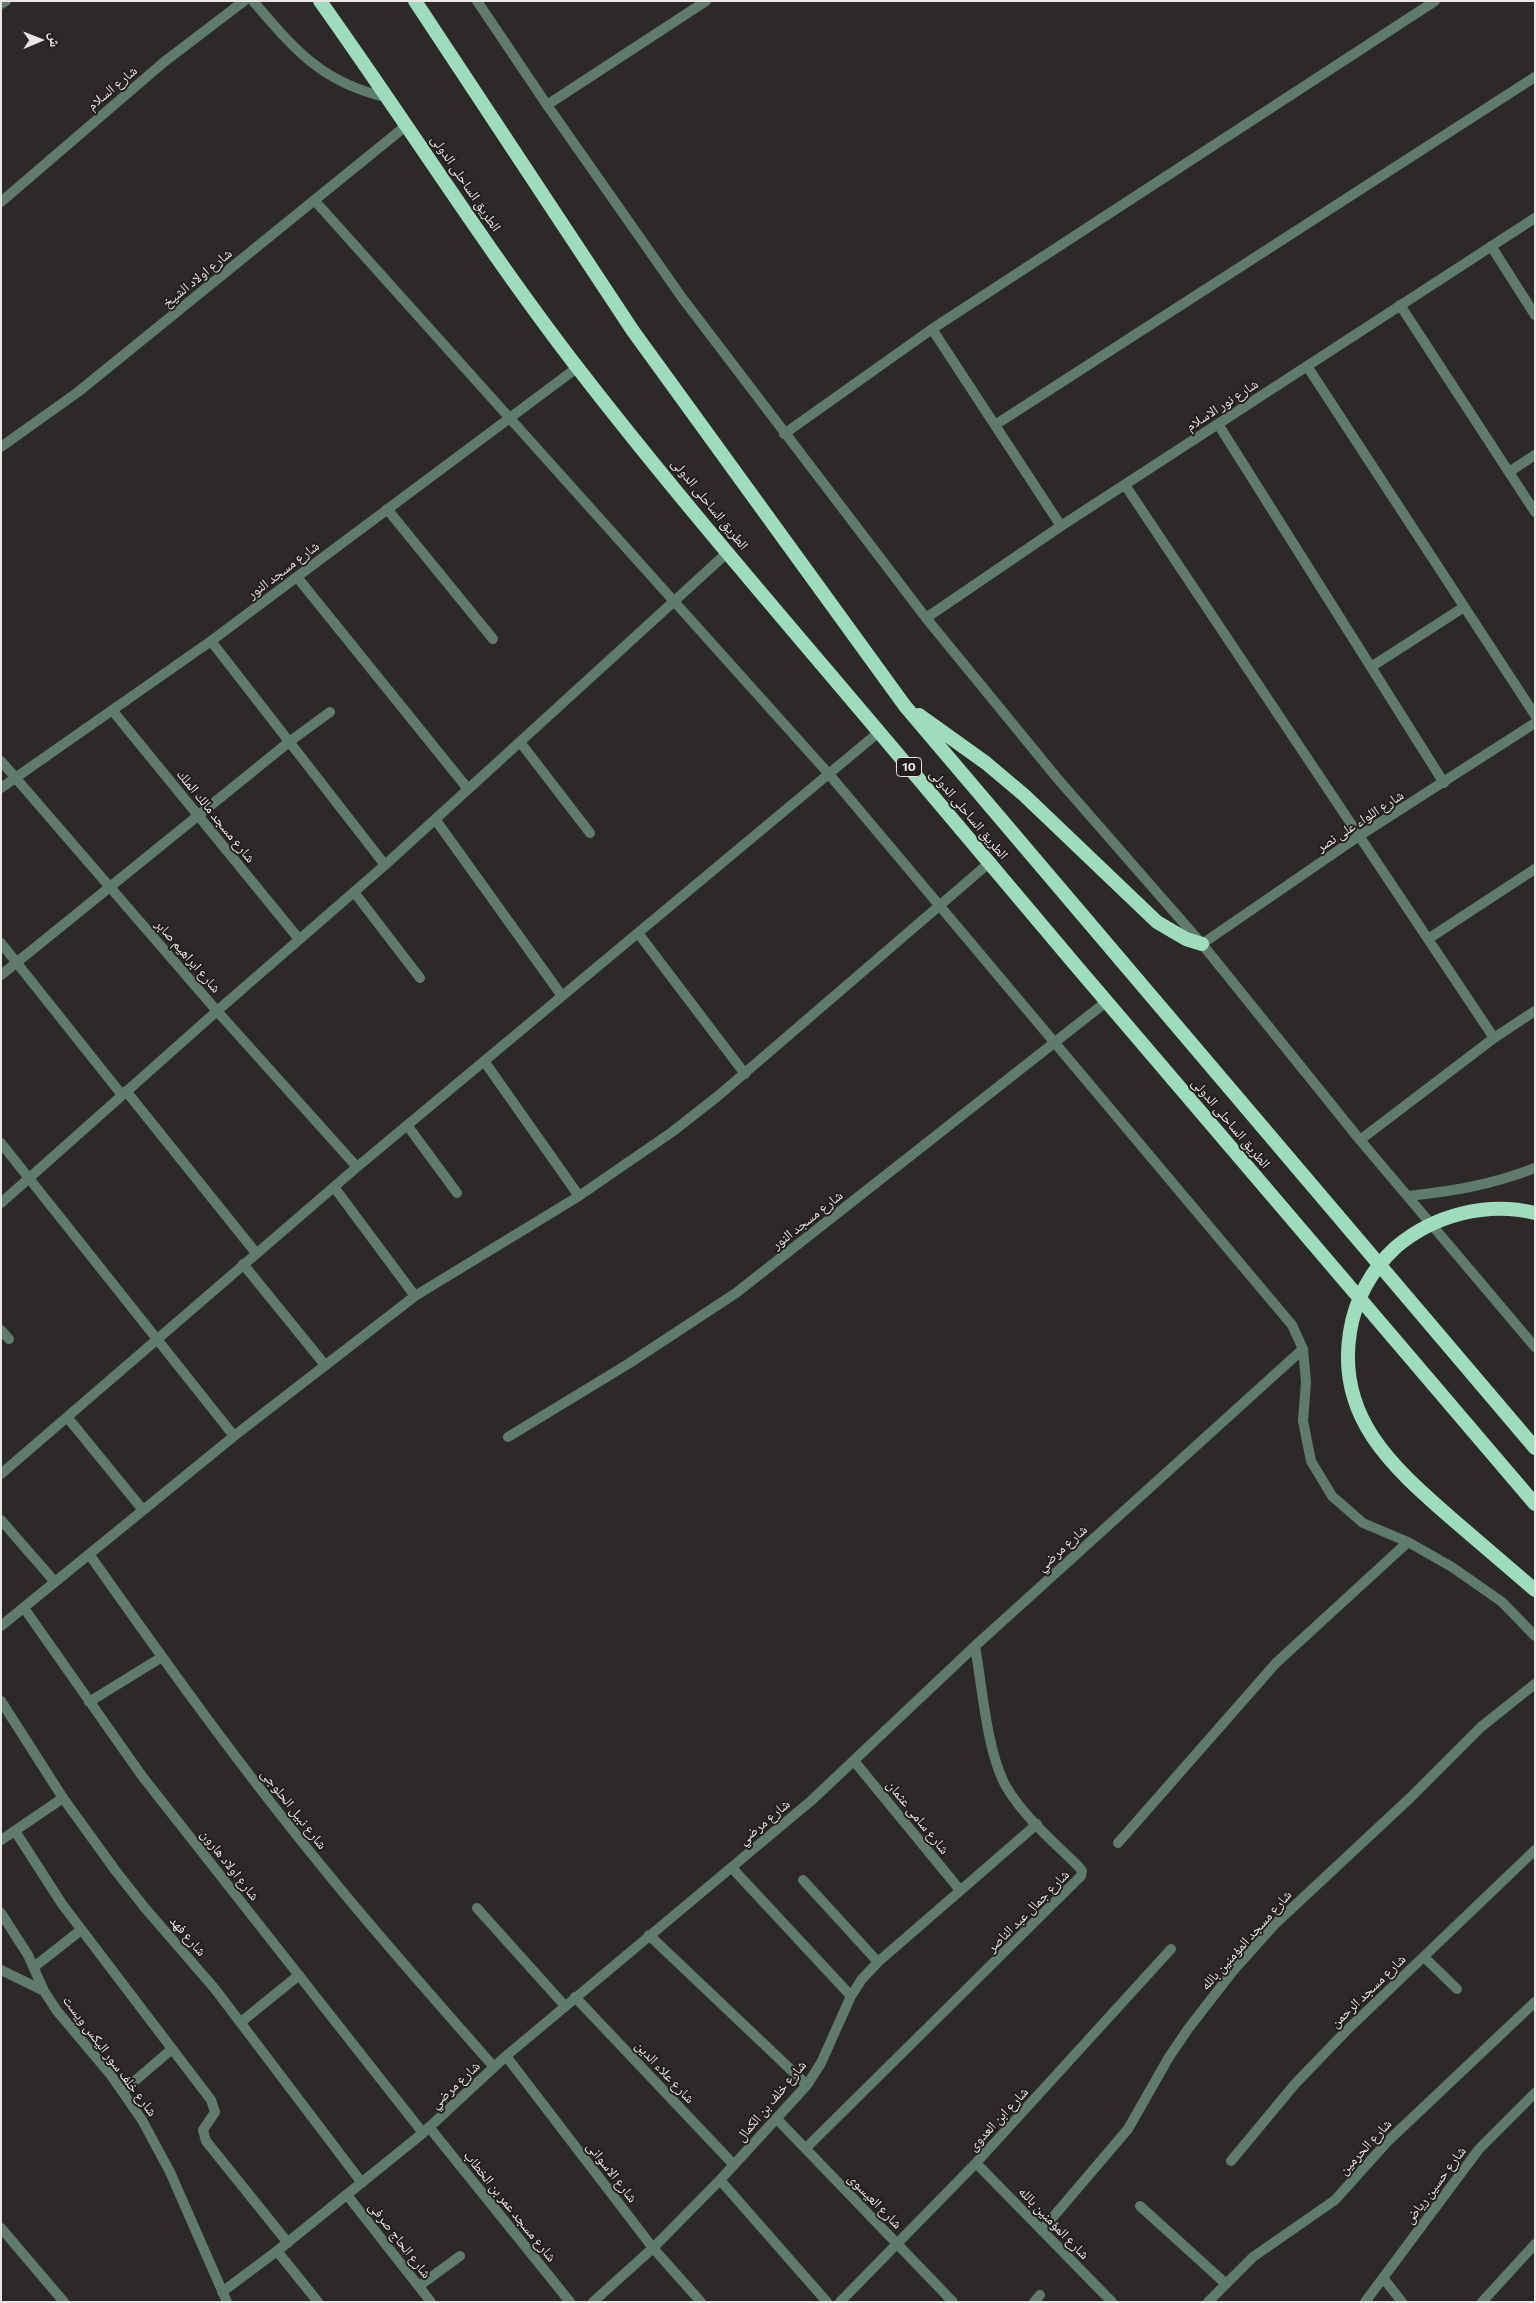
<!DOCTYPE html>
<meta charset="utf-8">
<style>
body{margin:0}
#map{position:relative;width:1536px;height:2303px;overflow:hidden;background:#2d2928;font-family:Commissioner,"Noto Naskh Arabic",sans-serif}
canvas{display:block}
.frame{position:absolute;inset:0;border:2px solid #eae6e6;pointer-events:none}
.north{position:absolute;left:15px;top:15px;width:50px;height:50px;-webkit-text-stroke:4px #241f1e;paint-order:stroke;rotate:89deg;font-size:14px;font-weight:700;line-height:20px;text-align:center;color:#eae6e6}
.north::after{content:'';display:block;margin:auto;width:18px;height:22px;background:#eae6e6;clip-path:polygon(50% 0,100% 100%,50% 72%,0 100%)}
</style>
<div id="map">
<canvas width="1536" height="2303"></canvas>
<div class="frame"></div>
<div class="north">ش</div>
</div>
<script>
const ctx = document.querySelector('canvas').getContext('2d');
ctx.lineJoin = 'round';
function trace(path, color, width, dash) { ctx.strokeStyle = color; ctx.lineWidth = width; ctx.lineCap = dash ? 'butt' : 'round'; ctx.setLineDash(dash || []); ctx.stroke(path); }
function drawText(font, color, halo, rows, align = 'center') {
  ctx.font = font + ' Commissioner,"Noto Naskh Arabic",sans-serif'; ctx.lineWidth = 4; ctx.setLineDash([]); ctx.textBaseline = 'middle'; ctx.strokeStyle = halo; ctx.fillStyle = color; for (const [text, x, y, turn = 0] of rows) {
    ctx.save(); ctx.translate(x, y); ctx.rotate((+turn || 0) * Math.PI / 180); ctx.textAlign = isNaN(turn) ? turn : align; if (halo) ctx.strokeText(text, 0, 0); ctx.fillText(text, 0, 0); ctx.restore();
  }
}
trace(new Path2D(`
 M1,4l5,-3
 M547,105l159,-104
 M315,201l513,572 464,552 11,24 3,33 -3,39 8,40 21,35 31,27 45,19 44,25 50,35 33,34
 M1,202l163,-140 80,-61
 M1491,246l44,69
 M1400,305l135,207
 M932,329l129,197
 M1307,366l228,349
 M1218,424l226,359
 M995,425l540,-348
 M784,434l148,-105 503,-328
 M1,447l77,-55 329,-267
 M1509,472l26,-17
 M1125,485l369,553
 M387,509l106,130
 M297,577l171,212
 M926,618l135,-92 474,-308
 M211,641l174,224
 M1371,667l93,-60
 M112,710l187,229
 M520,742l70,91
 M1,761l216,250 140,156
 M1,788l210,-147 367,-274
 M435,819l127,177
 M354,892l66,86
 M638,933l107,141
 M1428,939l107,-70
 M1,943l121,152
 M1202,944l157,-108 176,-113
 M1,975l288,-233 41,-30
 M484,1061l95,135
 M126,1091l130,162
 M407,1125l50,68
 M1360,1140l134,-102 41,-27
 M1,1143l233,293
 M334,1187l81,109
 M1408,1196c46,-5 83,-11 127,-28
 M1,1203l216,-192 168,-146 343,-313
 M243,1264l82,101
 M1,1330l8,9
 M67,1417l76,93
 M508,1437l120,-73 108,-71 370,-291
 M1,1474l356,-307 522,-435
 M1,1520l54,62
 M89,1554c76,108 152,214 235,315 55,68 113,133 170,198
 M24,1608l118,168 281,357
 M1,1626l233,-190 181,-140 164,-100 93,-64 46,-36 271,-233
 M1,1701l62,97 52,72 30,38 70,81 147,194
 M89,1702l73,-45
 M854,1761l106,129
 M15,1831l47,73 149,196 4,12 -12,18 3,11 82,102
 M1,1840l62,-42
 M1118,1843l158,-180 132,-121
 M732,1868l119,128
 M803,1880l75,82
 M477,1908l88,98
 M1,1913l27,42 16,36 13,20 53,63 32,46 28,52 57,130
 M649,1935l158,150
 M1424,1957l33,32
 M34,1967l47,-37
 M1,1970l43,21
 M575,1997l159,168
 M241,2022l58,-47
 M506,2056l147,192 48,54
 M123,2091l49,-42
 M777,2119l176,183
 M429,2127l141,175
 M806,2148l275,-272 1,-5 -3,-4c-25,-25 -54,-49 -72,-79 -20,-33 -25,-103 -32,-142
 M1231,2161l64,-77 51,-53 189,-181
 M976,2163l136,139
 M720,2180l107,122
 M347,2195l84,107
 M1140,2206l85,77
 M1,2228l63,74
 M1042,2230l86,-101 41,-72 19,-28 45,-58 43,-48 134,-125 71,-71 54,-43
 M277,2251l41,51
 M1384,2279l18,23
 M419,2286l41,-30
 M222,2292l55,-41 146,-118 83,-77 306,-256 163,-154 328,-297
 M593,2302l60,-54 67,-68 87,-95 14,-22 30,-67 11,-17 16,-17 159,-138
 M840,2302l136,-139 195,-214
 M1034,2302l6,-7
 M1208,2302l45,-45 82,-57 54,-60 146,-138
 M1365,2302l114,-153 56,-56
 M1482,2302l53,-58`), '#5f7b6d', 10);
trace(new Path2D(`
 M253,1c43,50 69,82 136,97
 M477,1l70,104 136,194 243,319 131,160 145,166 158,196 175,207`), '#5f7b6d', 10);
trace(new Path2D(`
 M320,1c87,122 166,248 257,366 105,136 218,265 329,397 208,248 418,494 629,740
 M415,1l218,330 272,375 630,742
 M919,715l67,48 38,32 133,127 29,17 16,5
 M1535,1213c-48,-12 -101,2 -139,34 -24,22 -41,52 -46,85 -14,86 43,135 101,186 28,24 56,48 84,72`), '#9ddcbd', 14);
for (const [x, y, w] of [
 [909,767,25]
]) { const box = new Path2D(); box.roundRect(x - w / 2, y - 9.5, w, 19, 4); ctx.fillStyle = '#241f1e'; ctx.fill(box); trace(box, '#eae6e6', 1); }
drawText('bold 12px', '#eae6e6', null, [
 ["10",909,767]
]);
drawText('14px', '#eae6e6', '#241f1e', [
 ["شارع السلام",112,88,-40],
 ["الطريق الساحلى الدولى",466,183,56],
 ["شارع اولاد الشيخ",197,278,-39],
 ["شارع نور الاسلام",1222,405,-33],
 ["الطريق الساحلى الدولى",710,504,51],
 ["شارع مسجد النور",283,570,-37],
 ["الطريق الساحلى الدولى",969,814,50],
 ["شارع مسجد مالك الملك",216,816,51],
 ["شارع اللواء على نصر",1360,821,-33],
 ["شارع ابراهيم صابر",188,956,49],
 ["الطريق الساحلى الدولى",1231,1123,50],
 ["شارع مسجد النور",807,1220,-38],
 ["شارع مرضي",1062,1548,-42],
 ["شارع نبيل الحلوجى",294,1809,52],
 ["شارع سامى عثمان",918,1817,51],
 ["شارع مرضي",764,1822,-40],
 ["شارع اولاد هارون",230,1865,52],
 ["شارع جمال عبد الناصر",1028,1911,-45],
 ["شارع فهد",188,1936,49],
 ["شارع مسجد المؤمنين بالله",1246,1940,-48],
 ["شارع مسجد الرحمن",1368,1991,-44],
 ["شارع خلف سور اليكس ويست",110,2056,53],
 ["شارع علاء الدين",665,2072,47],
 ["شارع مرضي",455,2085,-43],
 ["شارع خلف بن الكمال",771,2101,-50],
 ["شارع ابن العدوى",998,2119,-47],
 ["شارع الحرمين",1365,2147,-47],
 ["شارع الاسوانى",612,2172,52],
 ["شارع حسين رياض",1435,2185,-53],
 ["شارع العيسوى",875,2201,46],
 ["شارع مسجد عمر بن الخطاب",510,2206,51],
 ["شارع المؤمنين بالله",1054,2223,46],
 ["شارع الحاج صرفى",400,2240,52]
]);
</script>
